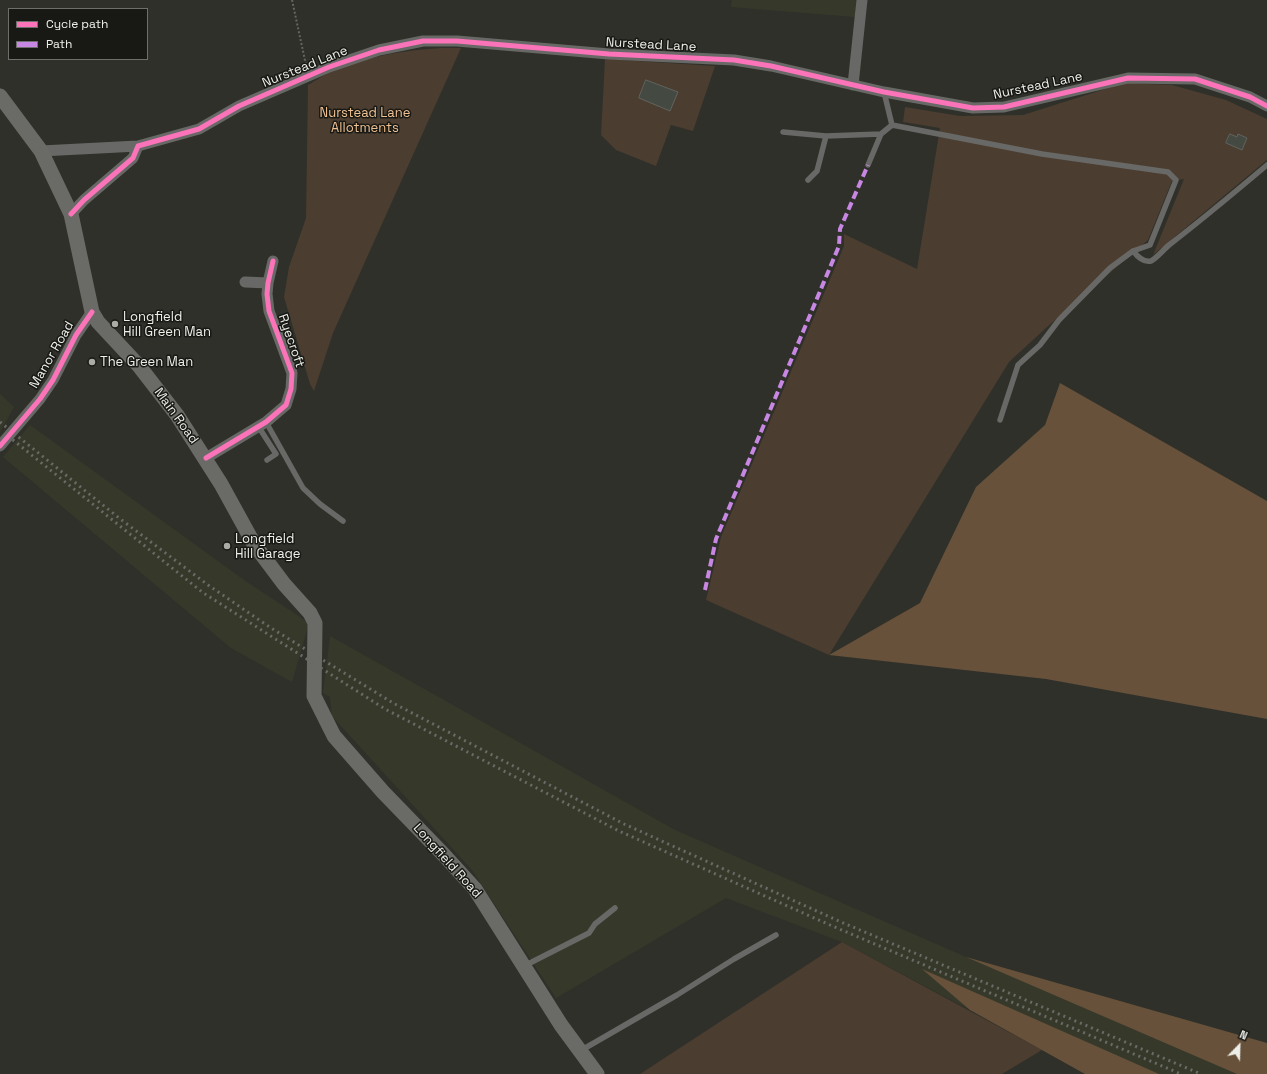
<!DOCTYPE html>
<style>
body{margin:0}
#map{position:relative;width:1267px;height:1074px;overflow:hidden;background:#2f302a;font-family:"Space Grotesk",sans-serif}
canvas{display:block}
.legend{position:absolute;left:8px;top:8px;width:140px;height:52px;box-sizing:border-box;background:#181915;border:1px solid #6e6f6a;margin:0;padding:5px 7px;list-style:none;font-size:12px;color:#eeefe9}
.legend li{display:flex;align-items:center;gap:8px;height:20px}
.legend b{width:20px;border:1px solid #6e6f6a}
.north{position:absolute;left:1219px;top:1026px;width:40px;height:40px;-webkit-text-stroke:3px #181915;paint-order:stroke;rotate:23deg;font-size:11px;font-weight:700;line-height:16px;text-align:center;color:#eeefe9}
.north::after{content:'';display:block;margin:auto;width:14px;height:18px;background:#eeefe9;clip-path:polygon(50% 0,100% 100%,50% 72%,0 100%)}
</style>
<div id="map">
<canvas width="1267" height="1074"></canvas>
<ul class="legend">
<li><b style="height:5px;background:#fb73b8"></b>Cycle path</li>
<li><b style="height:5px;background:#c787e3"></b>Path</li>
</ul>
<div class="north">N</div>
</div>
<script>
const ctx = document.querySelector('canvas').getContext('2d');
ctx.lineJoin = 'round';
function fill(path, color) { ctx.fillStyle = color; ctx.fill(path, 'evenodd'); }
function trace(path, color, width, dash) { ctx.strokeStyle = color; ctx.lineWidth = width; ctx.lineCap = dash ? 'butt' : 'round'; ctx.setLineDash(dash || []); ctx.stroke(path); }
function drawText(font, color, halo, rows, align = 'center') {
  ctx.font = font + ' "Space Grotesk",sans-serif'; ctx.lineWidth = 3; ctx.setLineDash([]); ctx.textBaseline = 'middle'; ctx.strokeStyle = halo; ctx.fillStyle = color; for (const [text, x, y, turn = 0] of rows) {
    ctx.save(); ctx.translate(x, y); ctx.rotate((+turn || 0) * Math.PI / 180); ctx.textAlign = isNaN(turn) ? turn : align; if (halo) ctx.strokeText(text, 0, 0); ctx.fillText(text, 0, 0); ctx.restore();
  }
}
fill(new Path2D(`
 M732,0h124l-1,17 -124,-10z
 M0,394l14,13 -14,25z
 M30,425l214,155 65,43 -17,59 -61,-34 -228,-191z
 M330,636l345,194 291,127 301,86v31h-182l-115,-64 -128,-68 -116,-44 -170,100 -84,-128 -140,-154 -2,-19 -7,-4z`), '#36392a');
fill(new Path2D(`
 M441,48h20l-128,285 -19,58 -4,-7 -26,-87 5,-30 17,-49 2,-133c10,-6 20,-13 30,-17 32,-12 69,-18 103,-20z
 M605,59l110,7 -22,65 -22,-6 -15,41 -40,-16 -15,-15zM646,80l32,12 -8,19 -11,-4 -7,-12 -3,7 -10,-4z
 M1124,83l48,2 54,15 41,19v41l-114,95 31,-76 -12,2 -24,59 -102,88 -37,34 -180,293 -123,-55 15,-63 123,-291v-12l73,35 23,-141 -37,-6 2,-15 55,9 63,-1zM1230,134l7,3 2,-3 8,4 -5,12 -16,-7z
 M842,942l200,108 -40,24h-362z`), '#4b3d2f');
fill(new Path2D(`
 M1060,383l207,118v218l-221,-40 -217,-24 91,-52 56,-116 69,-62z
 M966,957l301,86v31h-30z
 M922,969l237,105h-74l-115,-64z`), '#67513a');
const building = new Path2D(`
 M646,80l32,12 -8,19 -31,-13z
 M1230,134l7,3 1,-3 9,4 -5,12 -16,-7z`);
fill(building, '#444a42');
trace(building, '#62645f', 1);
trace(new Path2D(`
 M292,0l14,65`), '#656561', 2, [2, 2]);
trace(new Path2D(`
 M884,92l8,33 150,29 126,18 8,8 -26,65 -17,6 -23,17 -51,52 -19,25 -22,20 -18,55
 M783,132l43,4 55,-2 11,-9
 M868,165l13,-31
 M808,180l9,-9 9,-35
 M1133,251c4,5 10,12 18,10 6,-3 13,-12 18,-16 34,-26 66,-53 98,-80
 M266,422l37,66 17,16 23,17
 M258,426l18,28 -9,6
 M524,966l65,-33 6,-9 20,-16
 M580,1051l97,-56 57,-36 42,-24`), '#686866', 5.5);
trace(new Path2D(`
 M853,85l9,-85
 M41,151l97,-5
 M71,214l13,-14 49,-42 5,-12 61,-17 40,-23 90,-39 50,-17 44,-9h34l152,13 125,6 37,6 113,26 89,16 31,-1 124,-29 67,1 55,18 17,9
 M245,282l23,1
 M0,446l40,-47 13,-19 23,-45 16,-23
 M206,458l60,-36 20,-17 5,-16 1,-16 -23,-62 -2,-17 1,-11 5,-22`), '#686866', 11);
trace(new Path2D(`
 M0,96l41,55 30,63 21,98 6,10 41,44 38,49 44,69 33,60 30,40 26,29 5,10 -1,73 20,40 49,56 61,63 31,34 86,136 36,49`), '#6a6b66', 15);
trace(new Path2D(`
 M0,422l119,96 89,67 63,43 122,75 231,121 217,98 360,152
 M8,436l194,156 183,117 234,122 211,94 351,149`), '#6a6a66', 3, [2, 4]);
trace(new Path2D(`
 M705,590l11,-51 123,-293 1,-17 28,-64`), '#c787e3', 4, [8, 4]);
trace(new Path2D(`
 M71,214l13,-14 49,-42 5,-12 61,-17 40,-23 90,-39 50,-17 44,-9h34l152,13 125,6 37,6 113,26 89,16 31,-1 124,-29 67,1 55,18 17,9
 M0,446l40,-47 13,-19 23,-45 16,-23
 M206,458l60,-36 20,-17 5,-16 1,-16 -23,-62 -2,-17 1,-11 5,-22`), '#fb73b8', 5);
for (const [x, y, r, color] of [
 [115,324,4,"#abaca6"],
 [92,362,4,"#abaca6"],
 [227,546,4,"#abaca6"]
]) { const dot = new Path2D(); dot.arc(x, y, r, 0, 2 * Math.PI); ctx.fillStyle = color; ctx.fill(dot); trace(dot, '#181915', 1.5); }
drawText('13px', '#eeefe9', '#181915', [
 ["Nurstead Lane",651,45,3],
 ["Nurstead Lane",305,67,-22],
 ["Nurstead Lane",1038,86,-12],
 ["Ryecroft",291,341,71],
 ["Manor Road",52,355,-60],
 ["Main Road",176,416,54],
 ["Longfield Road",447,861,48]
]);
drawText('13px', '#efc192', '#181915', [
 ["Nurstead Lane",365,113],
 ["Allotments",365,128]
]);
drawText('13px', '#eeefe9', '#181915', [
 ["Longfield",123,317],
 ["Hill Green Man",123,332],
 ["The Green Man",100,362],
 ["Longfield",235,539],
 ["Hill Garage",235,554]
], 'left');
</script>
